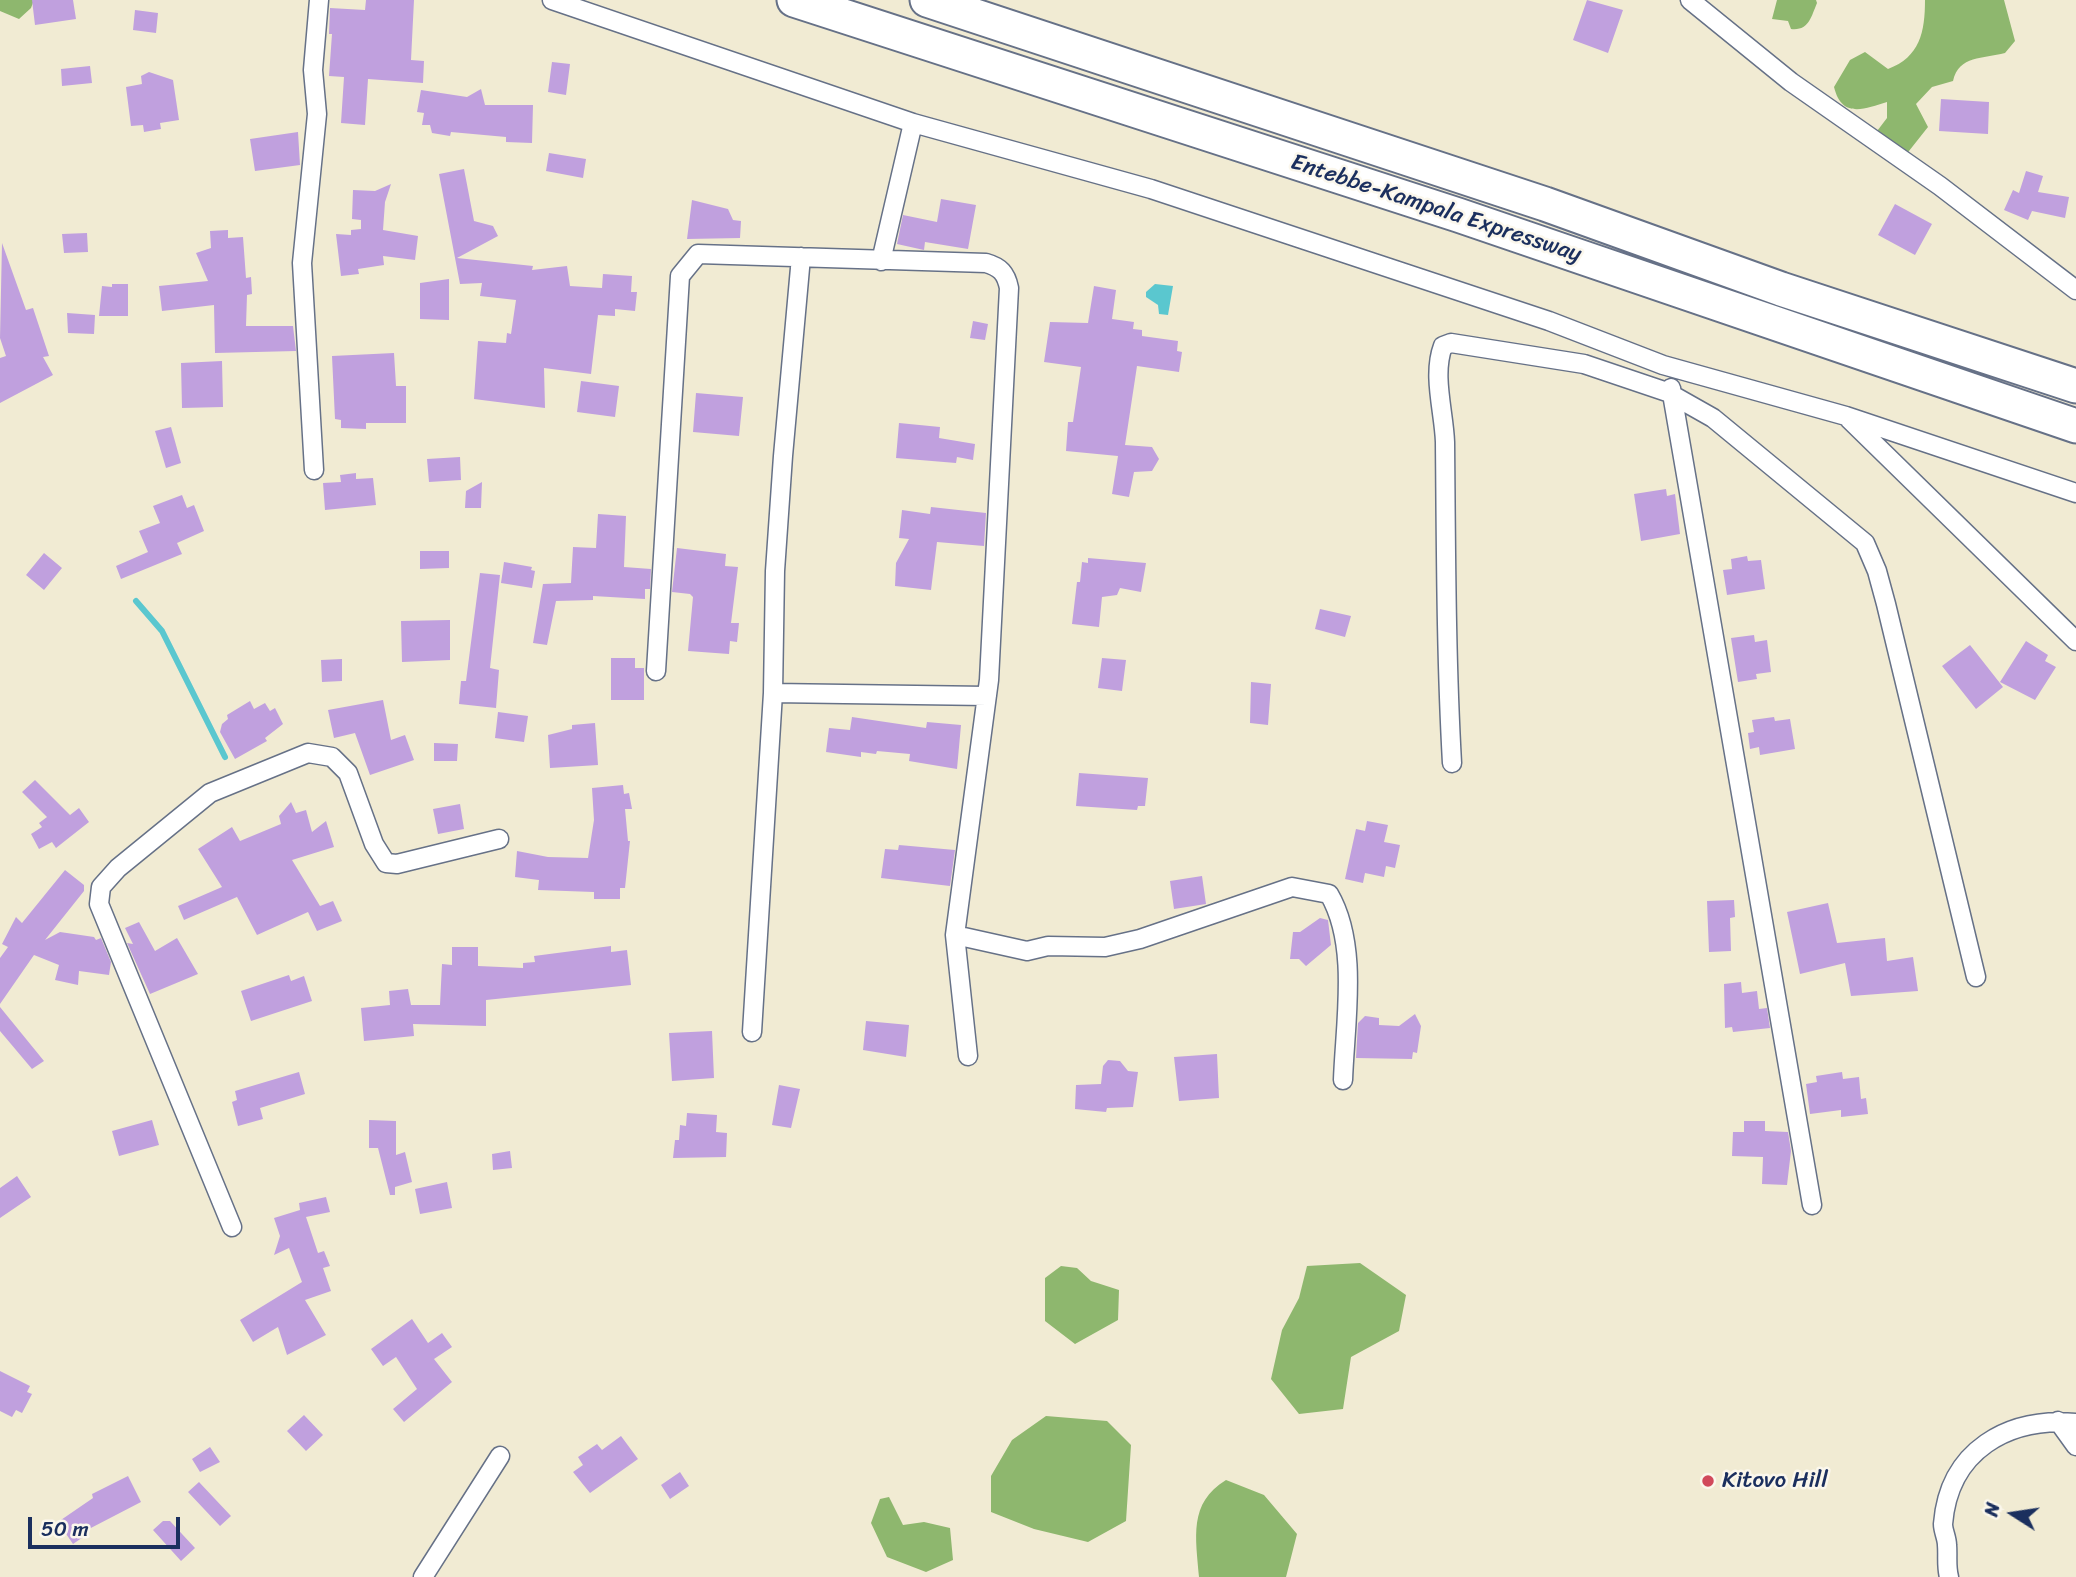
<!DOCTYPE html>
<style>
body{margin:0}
#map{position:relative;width:2076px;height:1577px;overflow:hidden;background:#f1ebd3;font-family:Sriracha,sans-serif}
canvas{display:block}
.north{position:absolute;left:1978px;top:1479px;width:70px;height:70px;-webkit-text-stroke:5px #fbf7ec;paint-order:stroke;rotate:282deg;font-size:19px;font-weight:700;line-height:28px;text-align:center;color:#1b2f5e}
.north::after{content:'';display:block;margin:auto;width:24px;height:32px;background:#1b2f5e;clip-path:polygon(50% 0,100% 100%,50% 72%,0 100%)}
.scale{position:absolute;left:28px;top:1517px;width:152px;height:32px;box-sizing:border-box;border:4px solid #1b2f5e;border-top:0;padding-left:9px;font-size:21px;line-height:24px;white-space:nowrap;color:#1b2f5e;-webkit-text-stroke:5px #fbf7ec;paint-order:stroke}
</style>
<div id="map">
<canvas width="2076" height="1577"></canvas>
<div class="north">N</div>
<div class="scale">50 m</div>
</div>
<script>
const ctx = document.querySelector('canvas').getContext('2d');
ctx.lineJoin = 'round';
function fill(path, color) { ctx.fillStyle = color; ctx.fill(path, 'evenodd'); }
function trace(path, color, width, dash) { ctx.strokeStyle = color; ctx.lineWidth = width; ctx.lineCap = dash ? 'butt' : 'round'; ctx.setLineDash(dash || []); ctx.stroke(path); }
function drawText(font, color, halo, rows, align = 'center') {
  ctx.font = font + ' Sriracha,sans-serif'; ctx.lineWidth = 5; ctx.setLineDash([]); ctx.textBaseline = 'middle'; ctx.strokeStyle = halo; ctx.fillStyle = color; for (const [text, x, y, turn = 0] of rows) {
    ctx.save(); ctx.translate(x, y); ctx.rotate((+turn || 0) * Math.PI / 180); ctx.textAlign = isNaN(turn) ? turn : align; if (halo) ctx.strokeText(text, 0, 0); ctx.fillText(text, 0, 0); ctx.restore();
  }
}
fill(new Path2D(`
 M0,0h34l-3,8 -12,11 -19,-8z
 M1777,0h39l1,3c-6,14 -8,28 -26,26l-3,-8 -16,-2z
 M1925,0h79l11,41 -10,12c-22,6 -46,2 -52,28l-21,6 -16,17 12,23 -23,29 -34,-17 16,-21v-16c-23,7 -45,17 -53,-15l16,-27 15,-8 23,17c32,-12 37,-37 37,-69z
 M1360,1263l46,32 -7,36 -48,26 -8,52 -44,5 -28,-35 11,-49 17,-32 8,-32z
 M1061,1266l16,2 14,13 28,9 -1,30 -43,24 -30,-23v-43z
 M1046,1416l61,5 24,24 -5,76 -38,21 -54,-13 -43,-17v-36l21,-36z
 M1226,1480l38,15 33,39 -11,43h-87c-3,-39 -11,-74 27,-97z
 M889,1497l14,28 21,-3 26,6 3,32 -27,12 -39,-15 -16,-34 9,-24z`), '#8eb76e');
fill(new Path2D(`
 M1155,284l18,2 -5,29 -9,-1 -1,-9 -12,-8v-5z`), '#5ac7cf');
trace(new Path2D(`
 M136,601l26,30 63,126`), '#5ac7cf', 6);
fill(new Path2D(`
 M32,0h41l3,19 -41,6z
 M366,0h48l-3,60 13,1 -1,22 -55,-4 -3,46 -24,-2 3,-46 -15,-1 3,-42h-3l1,-26 35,2z
 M1587,0l36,10 -15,43 -35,-13z
 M135,10l23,3 -2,20 -23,-3z
 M552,62l18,2 -4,31 -18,-3z
 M90,66l2,17 -30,3 -1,-17z
 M149,72l24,8 6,40 -19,3 1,6 -17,3 -1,-7 -12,1 -5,-39 16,-3 -1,-8z
 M481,89l4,16h48l-1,38 -26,-1v-5l-55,-5 -1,4 -18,-3 -2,-8h-8l2,-12 -7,-1 4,-22 46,7z
 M1941,99l48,3 -1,32 -49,-3z
 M298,132l2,33 -45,6 -5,-32z
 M549,153l37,6 -3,19 -37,-7z
 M464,169l10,52 19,5 5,10 -41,22 76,8 -1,4 35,-4 3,20 32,2 1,-14 29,2 -1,16h6l-2,19 -20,-2v7l-17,-1 -7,59 -47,-6 1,40 -71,-9 4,-58 28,2 1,-10 4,1 5,-34 -36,-4 2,-13 -22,1 -21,-110z
 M2026,171l17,5 -5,16 31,5 -4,21 -33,-7 -4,9 -24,-10 9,-20 6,3z
 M391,184l-6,18 -2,28 35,6 -3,24 -32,-4 1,9 -26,4 1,5 -18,2 -5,-42 15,1v-5l10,-1v-9l-9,-1 1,-29 22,1z
 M941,199l35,6 -8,44 -43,-7 -1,8 -27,-6 6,-29 34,7z
 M692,200l36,9 5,11 8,1 -1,17 -53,1z
 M1895,204l37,20 -17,31 -37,-20z
 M228,230v8l15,-1 3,41 5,-1 1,17 -5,1 -1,31h47l3,25 -81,2 -1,-48 -52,6 -3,-25 49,-5 -12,-28 15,-5 -1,-17z
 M87,233l1,19 -24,1 -2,-19z
 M2,243l24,67 7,-2 16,48 -6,1 10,18 -53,28v-45l6,-2 -6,-18z
 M449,279v41l-29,-1v-36z
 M112,284h16v32h-29l3,-30 10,1z
 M1094,286l22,4 -4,29 22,3 -1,7 9,1v6l36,5 -1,10 5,1 -3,20 -42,-6 -12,79 27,2 7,12 -7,12 -18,1 -5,25 -17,-3 6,-38 -52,-5 2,-29h5l8,-55 -37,-5 6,-40 38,1z
 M67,313l28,2 -1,19 -26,-1z
 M973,321l15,3 -3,16 -15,-2z
 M394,353l2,33h10v37h-40v6l-25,-1v-8l-6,-1 -3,-63z
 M222,361l1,46 -41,1 -1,-45z
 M581,381l38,5 -4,31 -38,-5z
 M696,393l47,4 -4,39 -46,-4z
 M899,423l41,4 -1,11 36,6 -2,16 -16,-3 -1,6 -60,-5z
 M171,427l10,36 -15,5 -11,-37z
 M460,457l1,23 -32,2 -2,-23z
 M356,473v6l17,-1 3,27 -51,5 -2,-27 18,-1 -1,-7z
 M482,482l-1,26h-16l1,-17z
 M1666,489l1,7 8,-2 5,40 -39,7 -7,-47z
 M182,495l5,13 7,-3 10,26 -27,12 5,11 -61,25 -5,-13 32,-14 -9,-21 21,-8 -7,-17z
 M931,507l55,6 -2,33 -47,-4 -6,48 -36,-4 1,-23 13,-24 -10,-1 3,-28 28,4z
 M598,514l28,2 -2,51 27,2 -1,20h-5v10l-52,-3v4l-37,1 -9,44 -14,-2 10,-59 28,-1 2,-36 23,1z
 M677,548l49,6 -1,12 13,1 -7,56h8l-2,19 -7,-1 -1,13 -41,-3 5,-54 -3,-3 -18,-2z
 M420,551h29v17l-29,1z
 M44,553l18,15 -18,22 -18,-15z
 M1747,556l1,5 13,-1 4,29 -38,6 -4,-25 9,-1 -1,-10z
 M1088,558l58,5 -5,29 -21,-4 -3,7 -15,2 -3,30 -27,-3 5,-42h3l2,-20 6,1z
 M504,562l28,5 -1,3 4,1 -3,17 -31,-5z
 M480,573l20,2 -10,93 9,2 -3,38 -37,-4 2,-23h5z
 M1320,609l31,7 -6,21 -30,-8z
 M450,620v40l-48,2 -1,-41z
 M1754,635l1,7 12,-2 4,32 -15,2 1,5 -19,3 -7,-44z
 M2026,641l22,14 -3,6 11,6 -21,33 -35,-18z
 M1970,645l33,42 -27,22 -34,-43z
 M611,658h24v10h9v32h-33z
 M1102,658l24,2 -4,31 -24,-3z
 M342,659v22l-20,1 -1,-22z
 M1251,682l20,2 -3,41 -18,-2z
 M383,700l8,40 14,-5 9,25 -44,15 -15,-42 -21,5 -6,-28z
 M250,701l4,8 11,-6 5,8 5,-3 8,16 -18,14 2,3 -32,18 -15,-27 2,-8 6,-5 -1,-4z
 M498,712l30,4 -4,26 -29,-4z
 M852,717l74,11 1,-6 34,3 -4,44 -48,-8 1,-7 -33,-3 -1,3 -15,-2v5l-35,-5 3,-24 21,2z
 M1774,717l1,4 15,-2 5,30 -35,6 -1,-8 -9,2 -2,-16 6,-1 -2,-12z
 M595,723l3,42 -48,3 -2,-33 24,-6v-4z
 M434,743l24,1 -1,17h-23z
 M1079,773l69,5 -3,28h-7l-1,4 -61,-4z
 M35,780l35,35 9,-7 10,14 -33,26 -4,-6 -13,7 -8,-15 11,-7 -3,-4 8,-6 -25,-25z
 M623,785l1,9 5,-1 3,16h-7l3,32h2l-5,47h-5v11h-26v-7l-56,-2 1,-10 -24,-3 2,-26 31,6 40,1 6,-38 -2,-32z
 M291,802l5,11 10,-3 6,22 14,-11 8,26 -42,13 28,46 13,-5 9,20 -25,10 -9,-19 -51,23 -20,-38 -53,23 -6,-14 44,-19 -24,-38 34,-22 8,14 41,-17 -2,-8z
 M460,804l4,25 -26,5 -5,-25z
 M1367,821l21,4 -4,17 16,3 -5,23 -9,-2 -2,11 -19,-4 -2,10 -18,-4 11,-50 9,2z
 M899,845l56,5 -5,36 -69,-8 4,-29 13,1z
 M65,870l19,15v6l-39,49 15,-8 34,5 2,3 5,-2 10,24 -2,13 -30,-4 -1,14 -23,-5 4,-15 -25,-10 -34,49v-46l8,-11 -6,-3 14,-27 6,6z
 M1202,876l4,28 -32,5 -4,-28z
 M1734,900l1,17 -5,1 1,33 -22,1 -2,-51z
 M1828,903l9,40 48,-5 2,23 26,-4 5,34 -67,5 -6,-33 -45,11 -13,-62z
 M1320,918l8,2 3,25 -25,21 -7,-7h-9l3,-27h7z
 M139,922l16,29 22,-13 21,36 -48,20 -23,-51 6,1 -8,-16z
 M611,946v6l16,-2 4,35 -145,15v26l-73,-2 1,12 -50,5 -3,-33 29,-3 -1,-14 19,-2 3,16h29l2,-41 10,1v-18h26v19l45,2v-5l12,-1 -1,-6z
 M289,975l2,6 13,-5 8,25 -61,20 -10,-30z
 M1741,982l1,11 15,-2 2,18 8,-1 3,20 -37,4 -1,-5 -7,1 -1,-44z
 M0,1007l44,54 -12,8 -32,-38z
 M1415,1014l6,12 -4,27 -4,-1 -1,7 -56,-1 2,-35 7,-7 14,2v7l20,1z
 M866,1021l43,4 -3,32 -43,-7z
 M712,1031l2,47 -42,3 -3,-48z
 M1217,1054l2,44 -40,3 -5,-44z
 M1108,1060l12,1 8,10 10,1 -5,35 -26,1 -1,4 -31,-3 1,-24 25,-1 2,-18z
 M299,1072l6,22 -45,14 3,11 -25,7 -6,-24 5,-2 -2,-9z
 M1842,1072l1,7 16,-2 2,22 5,-1 2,16 -27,3v-7l-31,4 -4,-30 11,-2 -1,-6z
 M779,1085l21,4 -9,39 -19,-3z
 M687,1113l30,2 -1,17 11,1 -1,24 -53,1 2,-18h4l1,-15 6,1z
 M152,1120l7,25 -40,11 -7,-25z
 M369,1120l27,1v34l9,-3 7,30 -17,5v8h-5l-12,-47h-9z
 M1744,1121h21v10l23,1 3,19 -4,34 -25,-1 1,-27 -31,-1 1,-24h11z
 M510,1151l2,17 -19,2 -1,-16z
 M17,1176l14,21 -31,21v-30z
 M447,1182l5,26 -32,6 -5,-25z
 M326,1197l4,15 -24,5 12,36 6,-2 6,15 -7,2 8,23 -26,9 21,35 -39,20 -9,-28 -25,15 -13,-22 62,-38 -13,-34 -15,7 6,-19 -6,-18 26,-8 -1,-7z
 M412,1319l16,24 14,-10 10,14 -18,12 18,23 -48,40 -11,-13 24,-20 -21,-32 -13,9 -12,-17z
 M0,1371l30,15 -3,6 5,2 -10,19 -6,-3 -4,7 -12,-6z
 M304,1415l19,20 -17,16 -19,-20z
 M621,1436l17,23 -48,34 -17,-21 10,-7 -5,-8 19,-13 5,6z
 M210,1447l10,15 -20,10 -8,-13z
 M680,1472l9,14 -19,13 -9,-14z
 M128,1476l13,26 -54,28 2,3 -16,11 -15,-22 35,-24 -1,-4z
 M199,1482l32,34 -11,10 -32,-34z
 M163,1521h7l25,27 -14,13 -28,-31z`), '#c0a0de');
const street = new Path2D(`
 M552,0l361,123 238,66 398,132 114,44 183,51 230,77
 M1690,0l101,82 149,104 136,104
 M881,261l32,-138
 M1671,388l141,817
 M1849,419l227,222
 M314,470l-12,-207 15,-149 -4,-44 6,-70
 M656,671l24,-395 18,-22 288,9c14,4 20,10 23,25l-20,392 -34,255 13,121
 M773,693l214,3
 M1452,763c-6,-107 -6,-214 -7,-321 -1,-30 -13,-67 -2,-96l8,-3 133,21 83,28 46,26 152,125 12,28 9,33 90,373
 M955,935l72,16 21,-5 57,1 35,-8 152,-52 37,7c30,51 16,128 14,186
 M752,1032l21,-339 2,-122 8,-115 18,-199
 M232,1227l-133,-323 2,-17 17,-19 92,-75 98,-40 24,4 16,16 26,71 12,19 11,1 102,-25
 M2058,1421l18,25
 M423,1577l77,-121
 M1949,1577c-3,-11 -1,-22 -2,-32 0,-7 -4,-14 -4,-21 6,-74 65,-107 133,-101`);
const highway = new Path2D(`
 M794,0l664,215 618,211
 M927,0l618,204 236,85 295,97`);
trace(street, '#667187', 21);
trace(highway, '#667187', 37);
trace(street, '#fff', 18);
trace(highway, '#fff', 33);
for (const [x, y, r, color] of [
 [1708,1481,7,"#d1495b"]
]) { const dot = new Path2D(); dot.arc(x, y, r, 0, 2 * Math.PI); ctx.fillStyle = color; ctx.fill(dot); trace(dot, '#fbf7ec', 2.5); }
drawText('23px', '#1b2f5e', '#fbf7ec', [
 ["Entebbe-Kampala Expressway",1436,209,18]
]);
drawText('23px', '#1b2f5e', '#fbf7ec', [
 ["Kitovo Hill",1722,1481]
], 'left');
</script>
